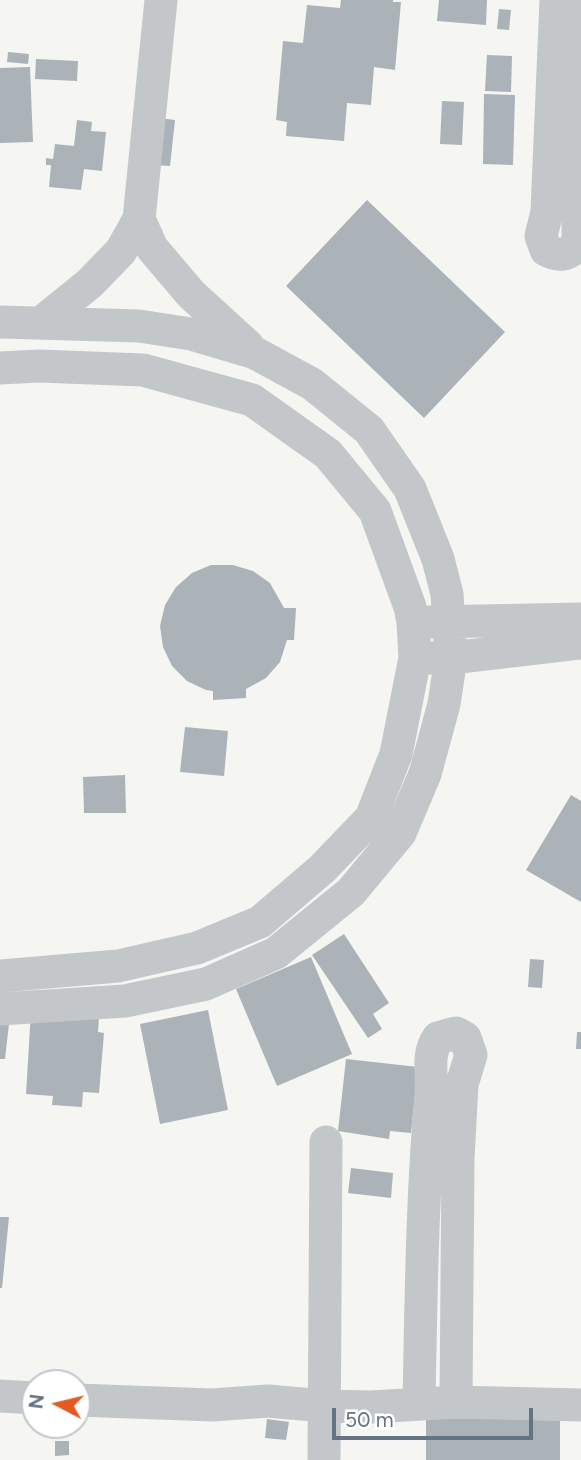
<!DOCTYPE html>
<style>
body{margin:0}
#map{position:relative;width:581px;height:1460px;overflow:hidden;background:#f5f6f2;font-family:Figtree,sans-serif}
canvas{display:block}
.north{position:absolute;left:21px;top:1369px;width:70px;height:70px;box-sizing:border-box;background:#fff;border:2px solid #c1c7cd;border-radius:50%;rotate:277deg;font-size:19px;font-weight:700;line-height:28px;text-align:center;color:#647483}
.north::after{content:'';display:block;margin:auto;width:24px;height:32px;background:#e55a23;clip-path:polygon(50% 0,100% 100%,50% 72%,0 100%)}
.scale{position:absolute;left:332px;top:1408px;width:201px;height:32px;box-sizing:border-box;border:4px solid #647483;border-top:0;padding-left:9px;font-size:21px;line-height:24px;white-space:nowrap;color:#647483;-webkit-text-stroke:5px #fff;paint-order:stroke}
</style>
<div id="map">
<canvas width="581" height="1460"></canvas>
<div class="north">N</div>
<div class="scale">50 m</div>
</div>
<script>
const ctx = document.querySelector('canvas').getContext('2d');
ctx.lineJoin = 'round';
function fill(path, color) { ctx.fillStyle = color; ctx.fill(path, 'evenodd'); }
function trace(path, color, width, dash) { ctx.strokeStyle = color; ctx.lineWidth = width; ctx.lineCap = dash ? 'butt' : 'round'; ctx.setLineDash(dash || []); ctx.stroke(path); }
fill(new Path2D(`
 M341,0h52v2h8l-6,68 -21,-3 -3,38 -24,-2 -3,38 -58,-5 1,-14 -11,-2 7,-79 20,2 4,-38 33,3z
 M439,0h48l-1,25 -49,-4z
 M499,9l12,1 -2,20 -12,-1z
 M8,52l21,2 -1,10 -21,-2z
 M487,55l25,1 -1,36 -26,-1z
 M36,59l42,2 -1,20 -42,-2z
 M30,67l3,75 -33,1v-75z
 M484,94l31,1 -2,70 -30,-1z
 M442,101l22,1 -2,43 -22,-1z
 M159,118l16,2 -5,46 -16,-1z
 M77,120l15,2 -1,9 15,1 -4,39 -18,-2 -3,21 -32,-3 2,-22h-5v-7l7,1 2,-15 19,2z
 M367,200l138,132 -81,86 -138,-132z
 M211,565h22l20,6 17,12 14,25h12l-2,32h-7l-7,22 -14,16 -20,11v9l-33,2v-9l-7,-1 -19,-9 -15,-15 -9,-19 -3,-21 5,-21 11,-18 16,-14z
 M185,727l43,4 -4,45 -44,-4z
 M125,775l1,38h-42l-1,-36z
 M571,795l10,6v101l-55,-32z
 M344,934l45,69 -16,11 9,15 -14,9 -56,-83z
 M311,957l41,97 -75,32 -41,-97z
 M530,959l14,1 -2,28 -14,-1z
 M208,1010l20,100 -68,14 -20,-100z
 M31,1011l68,5 -1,16 6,1 -5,60 -16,-1 -1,15 -30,-2 1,-9 -27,-2z
 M0,1023l9,1 -4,35h-5z
 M577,1032h4v17h-5z
 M346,1059l72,8 -7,66 -21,-2 -1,8 -51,-8z
 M351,1168l42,5 -2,25 -43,-5z
 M0,1217h9l-7,71h-2z
 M426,1418l134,1v41h-134z
 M267,1419l22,3 -3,18 -21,-2z
 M55,1441h14v14l-14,1z`), '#abb2b8');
trace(new Path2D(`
 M556,0l-9,212 -6,24 5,14c14,8 27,5 32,-11l1,-239
 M139,219l13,29 39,46 57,52
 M0,322l139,4 52,8 64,19 57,31 57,46 41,59 28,70 9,35 4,64 -7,46 -19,70 -25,59 -49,59 -75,61 -70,31 -81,17 -125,8
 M42,322l48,-39 31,-32 18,-32 22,-219
 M0,368l39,-2 104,4 109,30 76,54 47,57 35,96 3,15 2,36 -19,96 -25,64 -49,51 -62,53 -63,26 -79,18 -118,10
 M430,622l151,-3
 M431,658h20l130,-15
 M0,1396l35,2
 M77,1400l135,5 56,-4 56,5 47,1 85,-5 125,3
 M419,1402c2,-102 3,-205 12,-307 2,-20 -5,-40 7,-57l18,-5 9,5 6,17 -9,29 -4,75 -2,243
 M324,1460l2,-318`), '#c3c7ca', 33);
</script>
